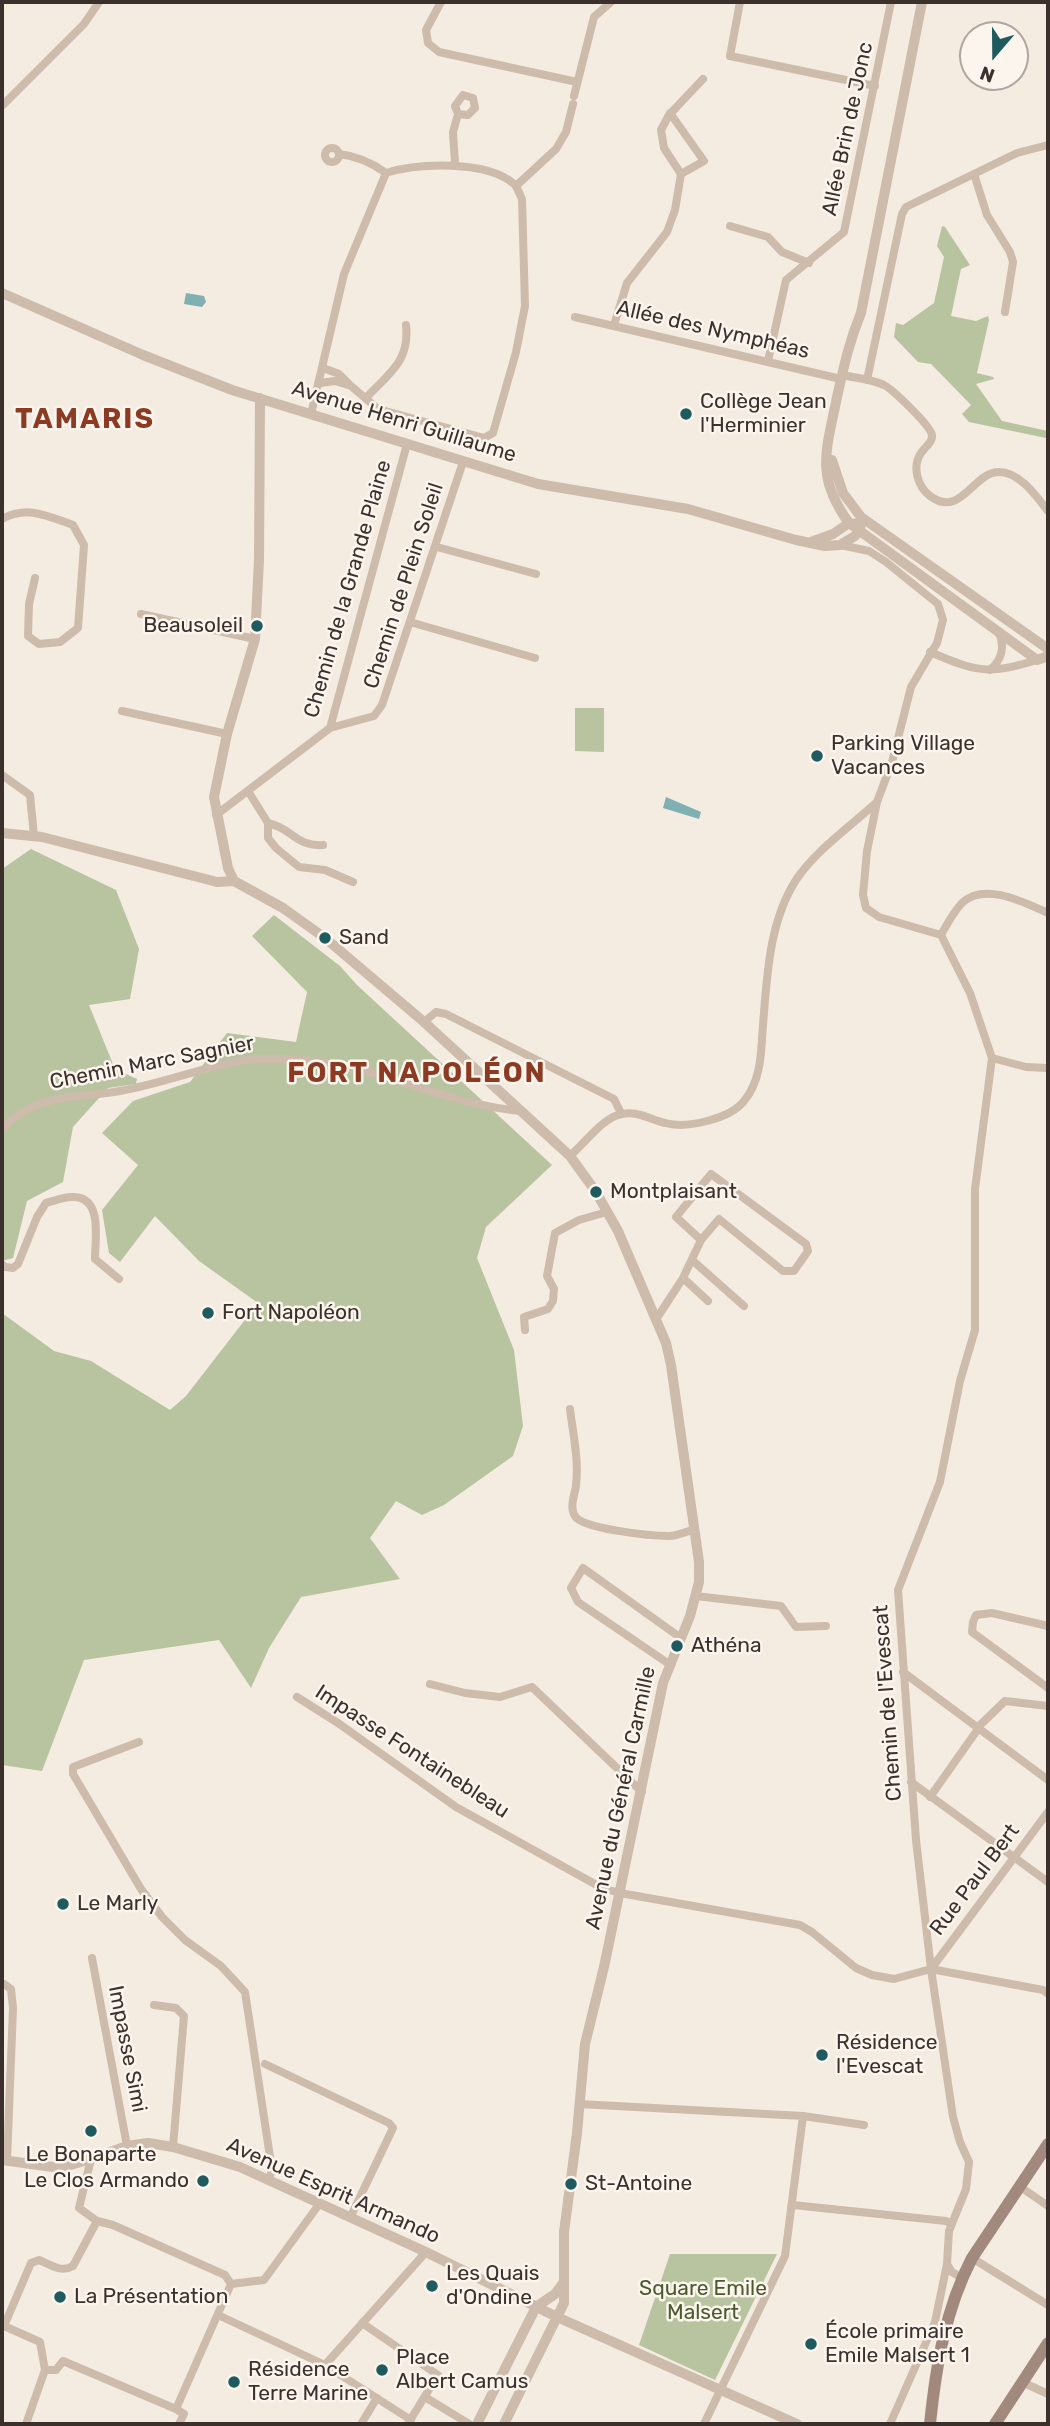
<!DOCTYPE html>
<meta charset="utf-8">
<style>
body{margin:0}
#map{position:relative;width:1050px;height:2426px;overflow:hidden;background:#f4ebe1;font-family:Rubik,sans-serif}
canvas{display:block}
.frame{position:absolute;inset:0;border:4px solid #3b302b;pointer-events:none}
.north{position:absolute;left:959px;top:21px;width:70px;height:70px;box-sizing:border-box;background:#fbf5ee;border:2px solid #aea6a0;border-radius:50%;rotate:200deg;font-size:19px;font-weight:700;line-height:28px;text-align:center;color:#3b302b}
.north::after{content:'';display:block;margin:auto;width:24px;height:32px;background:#1f5a5e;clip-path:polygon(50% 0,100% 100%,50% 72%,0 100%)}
</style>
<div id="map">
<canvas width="1050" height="2426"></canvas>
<div class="frame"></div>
<div class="north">N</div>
</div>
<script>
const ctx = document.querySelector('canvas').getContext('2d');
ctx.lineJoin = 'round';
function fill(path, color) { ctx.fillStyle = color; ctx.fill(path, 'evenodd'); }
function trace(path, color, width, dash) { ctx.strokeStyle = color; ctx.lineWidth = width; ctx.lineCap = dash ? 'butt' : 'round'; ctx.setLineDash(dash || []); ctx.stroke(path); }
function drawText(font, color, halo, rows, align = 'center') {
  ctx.font = font + ' Rubik,sans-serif'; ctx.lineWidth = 5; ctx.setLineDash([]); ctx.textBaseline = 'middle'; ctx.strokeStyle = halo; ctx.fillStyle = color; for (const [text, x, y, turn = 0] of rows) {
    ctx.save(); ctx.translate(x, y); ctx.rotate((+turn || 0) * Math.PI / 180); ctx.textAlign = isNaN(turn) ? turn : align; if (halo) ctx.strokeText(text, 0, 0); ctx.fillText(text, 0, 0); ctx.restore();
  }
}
fill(new Path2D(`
 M942,226l3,1 25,38 -9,4 -10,47 25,5 12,-5 1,4 -12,53 16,4 1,2 -18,5 26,37 46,10v9l-2,-2 -77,-16 -7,-8 9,-9 -40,-41 -13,-2 -24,-25 2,-14 7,2 31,-22 10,-46 -7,-11z
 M575,708h29v44l-29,-1z
 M31,849l85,41 23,59 -9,50 -41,6 26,64 22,10 -1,5 -28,4 -35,39 -10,55 -36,19 -14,57 -11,3v-392z
 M274,915l66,51 17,19 195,180 -66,62 -9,31 37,92 9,76 -10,30 -69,49 -22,10 -26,-14 -26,37 30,41 -99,18 -32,51 -18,40 -32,-48 -135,20 -42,111 -40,-6v-452l52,38 37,10 79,49 16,-14 72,-93 -59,-42 -44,-45 -35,46 -11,-9 -7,-43 36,-45 -36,-32 31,-32 57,-19 37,-49 69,9 11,-50 -55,-56z
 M670,2254h107l-62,126 -76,-35z`), '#b8c4a0');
fill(new Path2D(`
 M186,293l18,3 2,6 -4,5 -18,-3z
 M666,797l35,15 -2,7 -36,-11z`), '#7fb0b2');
trace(new Path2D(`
 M441,2l-15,28 2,13 11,9 138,30
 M740,2l-10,54 145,30
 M574,96l20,-79 17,-15
 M2,106l82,-82 15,-22
 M670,113l34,48 -23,13
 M325 155a7 7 0 1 1 14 0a7 7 0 1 1-14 0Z
 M339,154c18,2 32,8 47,19
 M455,164l-2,-32 5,-18 10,1 7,-7 -2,-10 -10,-3 -8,11 3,8
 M681,174l-17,-26 -3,-18 8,-15 34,-36
 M974,174l13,41 23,37 3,10 -8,50
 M516,186l40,-37 10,-17 7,-28
 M730,226l38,11 14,15 27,11
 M575,317l266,62
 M614,325l13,-42 40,-51 8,-22 6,-36
 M768,361l18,-81 58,-48 47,-230
 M323,368l16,6 10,10
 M842,375c14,3 29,4 42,10 8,4 46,40 48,50 1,7 -7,12 -11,18 -9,13 -4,33 9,43 31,23 43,-24 69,-24 21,0 38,25 49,39
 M867,380l35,-166 4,-7 111,-54 31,-8
 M366,398c23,-25 44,-36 40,-73
 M311,414l33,-140 42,-101c32,-10 101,-13 128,11 4,4 5,9 8,15l3,107 -9,46 -23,81 -9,5 -106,-29 -27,-23 -16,-5 -15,2
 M2,519c26,-14 45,-3 71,6l11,20 -6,83 -18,14 -21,2 -11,-8 1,-32 6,-26
 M840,545l29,6 17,11 52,42 5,16 -6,23 -26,44 -19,75 -15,40 -10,49 -4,44 3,13 13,9 62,18 29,58 22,65 -17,131v141l-15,51 -20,101 -42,108 18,250 15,129 22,148 7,25 9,20 -3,27 -17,42 -2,33 5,8 10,6
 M437,547l99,27
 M141,614l114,25
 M410,622l125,36
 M930,652c47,20 58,23 107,8
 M990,670c12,-11 15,-22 9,-38
 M122,711l105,23
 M330,728l44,-12 8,-11 81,-243
 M2,775l28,20 4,41
 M248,791l20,32v15l8,10 23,19 26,3 28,12
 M216,815l114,-87 77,-284
 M268,823c24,5 28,24 55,22
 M941,935c6,-11 13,-24 22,-33 23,-20 62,1 85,11
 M424,1022l12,-10 10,2 168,85 7,14
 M992,1058l34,9 22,1
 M2,1129c35,-37 73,-30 118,-38 39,-7 76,-21 114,-29 20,-4 43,-4 64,-2 77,4 147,45 223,51
 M570,1156c15,-13 30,-35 48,-41 17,-6 31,4 47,8 21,6 65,-4 79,-22 18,-21 17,-51 19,-76 4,-49 6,-103 33,-145 19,-29 56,-55 81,-78
 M692,1260l52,46
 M2,1264l3,3 8,1 5,-4 19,-47 9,-14c8,-2 19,-7 28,-6 29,1 21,42 21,62l24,20
 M683,1278l25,23
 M657,1318l26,-40 18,-38 18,-21 64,52h11l14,-20 -2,-7 -95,-70 -35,43 25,23
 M525,1330l-1,-13 24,-8 5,-8 1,-12 -7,-13 8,-43 24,-13 28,-8
 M570,1409c3,25 9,51 6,76 -1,10 -7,22 -1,31 7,13 77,20 94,20 8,0 17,-4 26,-7
 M696,1596l85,10 15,21 30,-1
 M1048,1626l-56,-13 -16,2 -3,7 -1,10 76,56
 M669,1664l-91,-62 -7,-14 12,-20 98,70
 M903,1672l145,108
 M430,1684l35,9 35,4 32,-10 110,105
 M297,1697l41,26 118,84 146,81 18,5 180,32 12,7 44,36 16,7 22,4 37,-10 112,21 5,4
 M977,1728l28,-27 43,5
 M139,1742l-66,25v7l68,115 21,28 23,23 36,26 24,26 27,178 -3,9
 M911,1782l137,100
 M930,1797l48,-68
 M92,1958l35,188
 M931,1969l117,-157
 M4,1984l7,5 2,19 -6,153
 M154,2005l22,3 8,8 -11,131
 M265,2064l124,59 4,5 -43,90
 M579,2104l224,12 61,9
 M91,2159l-12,49 18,13
 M1019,2186l29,20
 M793,2205l153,16 5,3
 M972,2258l76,47
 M231,2284l33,-4 56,-77
 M218,2315l107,50 86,55
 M362,2323l76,52 -29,47
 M325,2365l101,-113
 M1022,2382l26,12
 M425,2397l44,27
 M176,2409l8,5 -5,10
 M26,2424l19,-54 -5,-28 -36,-16 27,-63 8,-3c12,5 22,13 34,6l24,-45 16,4 112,50 6,9 -55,125 -113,-48 -7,9h-11
 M361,2424l16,-26
 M704,2424l81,-168 18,-140
 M890,2424l45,-102 12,-58`), '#cdbbac', 8);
trace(new Path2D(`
 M922,2l-61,311c-12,29 -17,53 -24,84 -10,52 -23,78 12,126l188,137 11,-4
 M2,293l141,62 89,35 306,94 150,25 108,31 29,6 15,-1 15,-9 5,-6 1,-13
 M832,460l11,33 18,24 187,132
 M811,542l22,-8 16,-11 8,1
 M2,833l40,4 175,45 17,-1
 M234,881l49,27 42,30 99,84 146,134 26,36 22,39 48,112 5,22 28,197v20l-9,34 -27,67 -59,284 -19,77 -8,89 -13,99v71l-60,121
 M234,881l-6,-13 -14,-71 13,-63 28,-95 4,-79 1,-162
 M2,2160l58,8 31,-9 36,-13 21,-3 25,4 67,20 186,85 131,65 240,107
 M477,2424l59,-117 19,-13 9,-12`), '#cdbbac', 10);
trace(new Path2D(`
 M930,2424c6,-58 15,-114 42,-166l76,-114
 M995,2424l53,-81`), '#a18a7d', 12);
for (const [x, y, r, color] of [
 [686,414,7,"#1f5a5e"],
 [257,626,7,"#1f5a5e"],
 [817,756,7,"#1f5a5e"],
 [325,938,7,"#1f5a5e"],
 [596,1192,7,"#1f5a5e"],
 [208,1313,7,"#1f5a5e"],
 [677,1646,7,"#1f5a5e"],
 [63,1904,7,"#1f5a5e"],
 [822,2055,7,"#1f5a5e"],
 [91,2131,7,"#1f5a5e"],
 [203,2181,7,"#1f5a5e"],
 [571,2184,7,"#1f5a5e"],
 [432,2286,7,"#1f5a5e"],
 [60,2297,7,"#1f5a5e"],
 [811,2344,7,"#1f5a5e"],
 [382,2370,7,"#1f5a5e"],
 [234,2382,7,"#1f5a5e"]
]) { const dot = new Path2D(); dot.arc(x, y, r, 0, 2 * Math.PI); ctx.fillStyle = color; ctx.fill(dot); trace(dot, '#fbf5ee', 2.5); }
drawText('21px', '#3b302b', '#fbf5ee', [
 ["Allée Brin de Jonc",848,129,-78],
 ["Allée des Nymphéas",713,330,13],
 ["Avenue Henri Guillaume",404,422,17],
 ["Chemin de Plein Soleil",404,586,-72],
 ["Chemin de la Grande Plaine",348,589,-74],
 ["Chemin Marc Sagnier",152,1063,-11],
 ["Chemin de l'Evescat",888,1703,-94],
 ["Impasse Fontainebleau",412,1752,33],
 ["Avenue du Général Carmille",621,1798,-78],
 ["Rue Paul Bert",975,1880,-53],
 ["Impasse Simi",127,2049,79],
 ["Avenue Esprit Armando",333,2191,24]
]);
drawText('21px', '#3b302b', '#fbf5ee', [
 ["Collège Jean",700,402],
 ["l'Herminier",700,426],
 ["Beausoleil",243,626,"right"],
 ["Parking Village",831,744],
 ["Vacances",831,768],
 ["Sand",339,938],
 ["Montplaisant",610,1192],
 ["Fort Napoléon",222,1313],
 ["Athéna",691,1646],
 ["Le Marly",77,1904],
 ["Résidence",836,2043],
 ["l'Evescat",836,2067],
 ["Le Bonaparte",91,2155,"center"],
 ["Le Clos Armando",189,2181,"right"],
 ["St-Antoine",585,2184],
 ["Les Quais",446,2274],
 ["d'Ondine",446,2298],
 ["La Présentation",74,2297],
 ["École primaire",825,2332],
 ["Emile Malsert 1",825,2356],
 ["Place",396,2358],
 ["Albert Camus",396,2382],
 ["Résidence",248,2370],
 ["Terre Marine",248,2394]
], 'left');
drawText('21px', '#4a5a2e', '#fbf5ee', [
 ["Square Emile",703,2289],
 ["Malsert",703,2313]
]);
ctx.letterSpacing = '2px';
drawText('bold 28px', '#8c3b22', '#fbf5ee', [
 ["TAMARIS",85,420],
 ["FORT NAPOLÉON",417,1074]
]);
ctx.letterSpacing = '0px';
</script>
